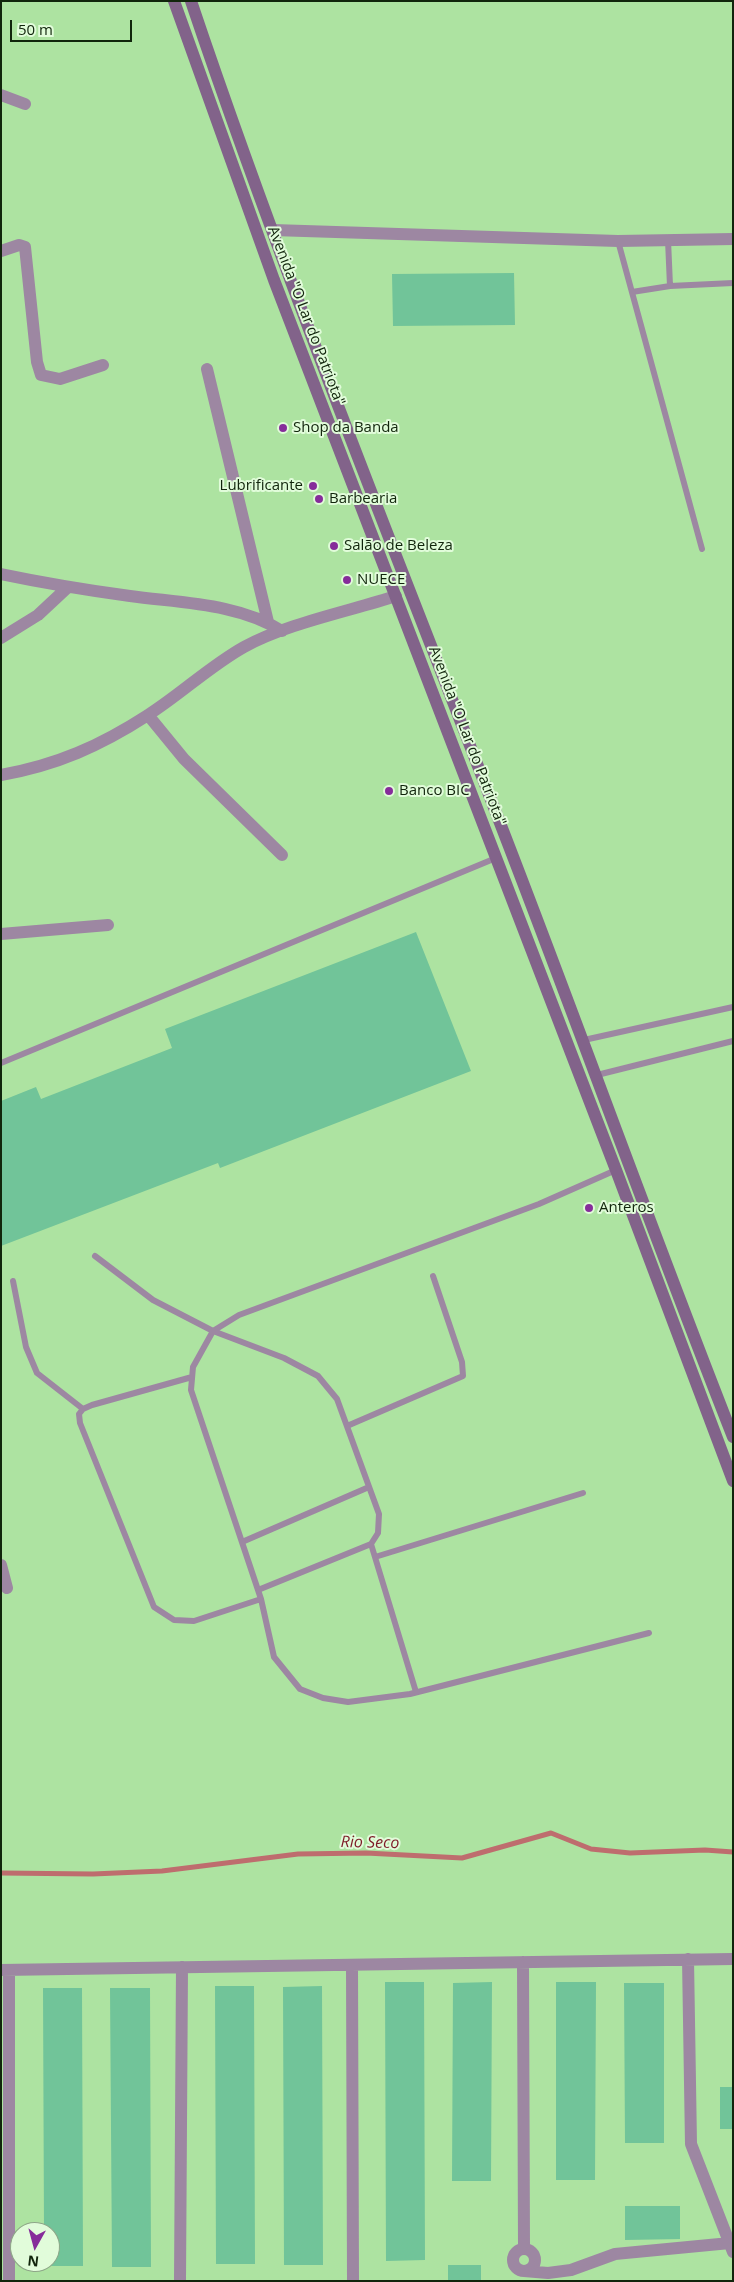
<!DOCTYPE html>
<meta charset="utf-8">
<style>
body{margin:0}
#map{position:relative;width:734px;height:2282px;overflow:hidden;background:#ade3a1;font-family:"Open Sans",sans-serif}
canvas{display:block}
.frame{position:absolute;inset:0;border:2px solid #11250c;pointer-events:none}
.north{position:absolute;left:10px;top:2222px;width:50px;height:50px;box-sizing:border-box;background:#e1fcda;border:1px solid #8ea688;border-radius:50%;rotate:187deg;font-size:14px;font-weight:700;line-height:20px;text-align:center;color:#11250c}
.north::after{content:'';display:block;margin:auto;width:18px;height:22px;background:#862d9a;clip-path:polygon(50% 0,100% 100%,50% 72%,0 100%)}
.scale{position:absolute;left:10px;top:20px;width:122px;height:22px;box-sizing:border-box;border:2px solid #11250c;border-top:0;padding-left:6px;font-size:15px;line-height:18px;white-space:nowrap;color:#11250c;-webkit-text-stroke:4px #e1fcda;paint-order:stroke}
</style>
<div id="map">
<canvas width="734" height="2282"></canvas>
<div class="frame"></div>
<div class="north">N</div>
<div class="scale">50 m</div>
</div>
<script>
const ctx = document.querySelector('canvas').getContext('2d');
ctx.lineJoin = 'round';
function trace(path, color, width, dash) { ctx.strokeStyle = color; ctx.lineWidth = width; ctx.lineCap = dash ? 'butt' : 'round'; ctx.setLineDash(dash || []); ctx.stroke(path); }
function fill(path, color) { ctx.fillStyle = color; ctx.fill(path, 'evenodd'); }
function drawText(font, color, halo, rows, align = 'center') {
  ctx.font = font + ' "Open Sans",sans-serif'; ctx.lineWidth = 4; ctx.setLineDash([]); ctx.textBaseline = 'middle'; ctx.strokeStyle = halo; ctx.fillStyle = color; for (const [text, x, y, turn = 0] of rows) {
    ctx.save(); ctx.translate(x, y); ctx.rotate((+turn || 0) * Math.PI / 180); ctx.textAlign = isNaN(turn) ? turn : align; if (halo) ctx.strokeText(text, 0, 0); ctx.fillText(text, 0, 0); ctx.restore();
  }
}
trace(new Path2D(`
 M1,1873l92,1 69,-3 136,-17 68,-1 96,5 89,-25 40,16 39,4 75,-3 28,2`), '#be6d6e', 5);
fill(new Path2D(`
 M514,273l1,52 -122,1 -1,-52z
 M416,932l55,139 -251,97 -2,-5 -217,83v-145l35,-14 5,12 131,-51 -7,-19z
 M385,1982h39l1,278 -39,1z
 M492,1982l-1,199h-39l1,-198z
 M556,1982h40l-1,198h-39z
 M624,1983h40v160h-39z
 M215,1986h39l1,278h-39z
 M322,1986l1,279h-39l-1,-278z
 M43,1988h39l1,278h-33v-34h-6z
 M110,1988h40l1,279h-39z
 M720,2087h13v42h-13z
 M625,2206h55v33l-55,1z
 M448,2265h33v16h-33z`), '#71c499');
trace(new Path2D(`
 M668,240l2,46
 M618,241l84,308
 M632,292l38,-6 63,-3
 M584,1040l149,-33
 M1,1063l495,-205
 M597,1075l136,-34
 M616,1170l-77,34 -300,111 -26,16 -20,36 -2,23 70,209 13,58 26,32 23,9 25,4 62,-8 239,-61
 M95,1256l58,44 60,31 71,27 34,18 19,23 42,115 -1,19 -7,11 -113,46
 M13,1281l13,66 11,26 46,36
 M192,1377l-100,28 -9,4 -4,5 1,9 74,184 20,13 20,1 67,-22
 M347,1426l116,-50 -1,-14 -29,-86
 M242,1542l127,-55
 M371,1544l45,148
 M375,1557l208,-64`), '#9d87a2', 6);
trace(new Path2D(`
 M1,95l24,9
 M273,230l345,11 115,-2
 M1,251l18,-6 6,2 12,115 4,13 19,4 43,-14
 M207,369l61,253
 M1,574c43,9 86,16 129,22 50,7 108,7 152,35
 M1,638l37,-23 30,-28
 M148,715l36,44 98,96
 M1,775c56,-10 99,-29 147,-60 33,-21 62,-49 96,-68 41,-23 106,-36 152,-51
 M1,934l107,-9
 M1,1565l6,23
 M688,1959l3,185 42,108
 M523,1962l1,286
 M352,1965l1,316
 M1,1970l732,-11
 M9,1970v311
 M513 2260a11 11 0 1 1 22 0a11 11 0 1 1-22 0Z
 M524,2271l24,2 23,-3 44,-16 115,-11
 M180,2281l2,-314`), '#9d87a2', 12);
trace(new Path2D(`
 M174,1l100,279 342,890 117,311
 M191,1c92,273 200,540 304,809 81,208 156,419 238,627`), '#82638a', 12);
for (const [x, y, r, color] of [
 [283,428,5,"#862d9a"],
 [313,486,5,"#862d9a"],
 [319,499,5,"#862d9a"],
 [334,546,5,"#862d9a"],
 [347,580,5,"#862d9a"],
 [389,791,5,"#862d9a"],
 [589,1208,5,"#862d9a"]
]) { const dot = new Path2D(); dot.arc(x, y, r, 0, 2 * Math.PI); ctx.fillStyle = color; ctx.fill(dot); trace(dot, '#e1fcda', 2); }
drawText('15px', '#11250c', '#e1fcda', [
 ["Avenida \"O Lar do Patriota\"",306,316,69],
 ["Avenida \"O Lar do Patriota\"",467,736,69]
]);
drawText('15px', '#11250c', '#e1fcda', [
 ["Shop da Banda",293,428],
 ["Lubrificante",303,486,"right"],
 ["Barbearia",329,499],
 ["Salão de Beleza",344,546],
 ["NUECE",357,580],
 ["Banco BIC",399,791],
 ["Anteros",599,1208]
], 'left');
drawText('italic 16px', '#7e1b27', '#e1fcda', [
 ["Rio Seco",370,1843,1]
]);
</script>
